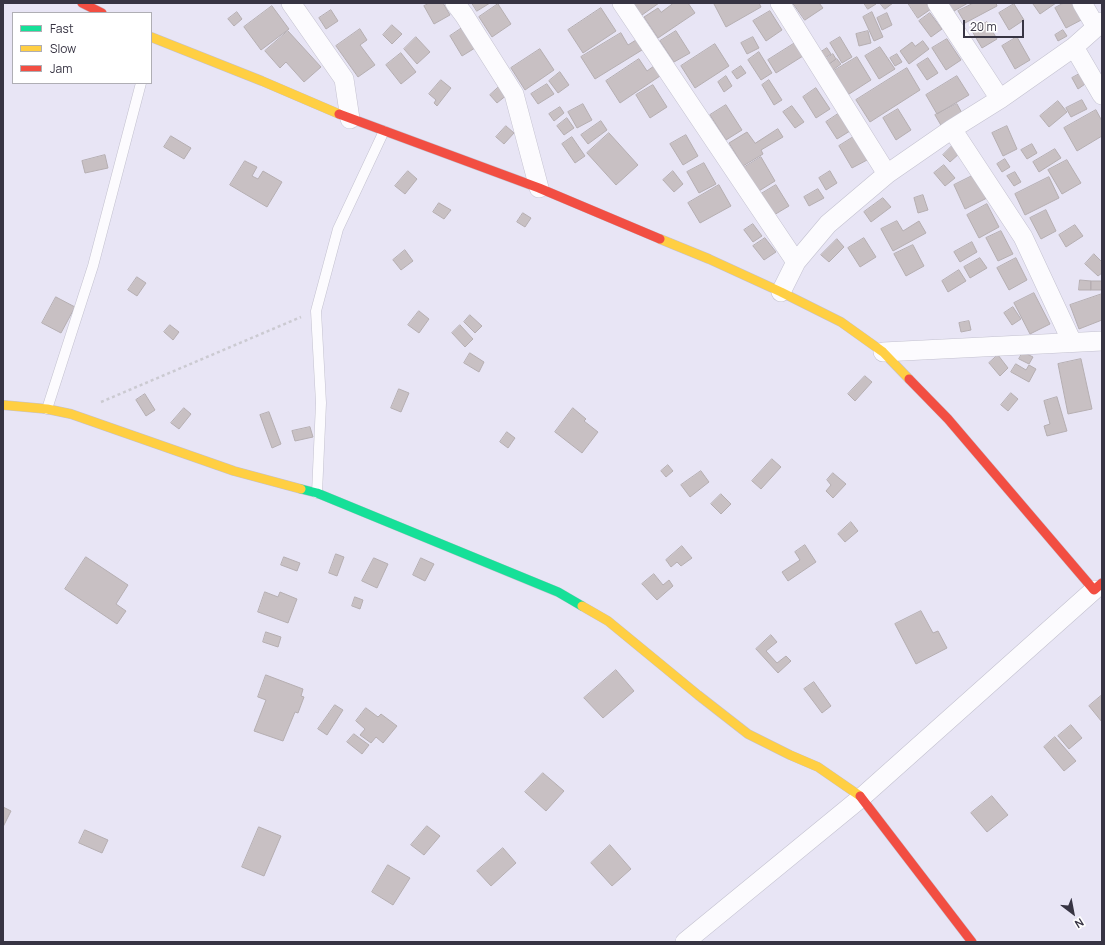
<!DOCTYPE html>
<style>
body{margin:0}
#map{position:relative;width:1105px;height:945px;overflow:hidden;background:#e8e5f5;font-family:Manrope,sans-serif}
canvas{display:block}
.frame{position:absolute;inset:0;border:4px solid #373443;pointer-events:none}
.legend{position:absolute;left:12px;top:12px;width:140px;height:72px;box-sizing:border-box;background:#fff;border:1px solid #afaeb4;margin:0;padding:5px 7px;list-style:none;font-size:12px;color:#373443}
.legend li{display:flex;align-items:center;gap:8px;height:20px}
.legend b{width:20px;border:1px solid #afaeb4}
.north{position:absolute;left:1053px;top:893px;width:40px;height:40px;-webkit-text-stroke:3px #fff;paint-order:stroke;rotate:148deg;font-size:11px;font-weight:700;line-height:16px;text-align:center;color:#373443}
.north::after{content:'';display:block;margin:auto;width:14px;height:18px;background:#373443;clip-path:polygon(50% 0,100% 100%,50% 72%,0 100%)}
.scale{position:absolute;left:963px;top:20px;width:61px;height:18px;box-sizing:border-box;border:2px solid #373443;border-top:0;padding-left:5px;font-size:12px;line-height:14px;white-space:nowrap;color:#373443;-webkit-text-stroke:3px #fff;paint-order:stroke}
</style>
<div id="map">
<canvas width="1105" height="945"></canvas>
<div class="frame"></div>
<ul class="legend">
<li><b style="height:5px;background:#16e098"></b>Fast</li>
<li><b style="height:5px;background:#ffcf43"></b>Slow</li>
<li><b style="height:5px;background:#f24e42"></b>Jam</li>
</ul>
<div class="north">N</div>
<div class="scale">20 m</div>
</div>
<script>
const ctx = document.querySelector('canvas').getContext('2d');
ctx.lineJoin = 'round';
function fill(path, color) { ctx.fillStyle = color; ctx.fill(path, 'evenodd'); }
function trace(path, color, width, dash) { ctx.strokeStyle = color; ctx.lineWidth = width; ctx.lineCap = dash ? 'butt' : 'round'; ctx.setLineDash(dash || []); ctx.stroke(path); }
const building = new Path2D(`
 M430,3h13l7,12 -16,9 -10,-18z
 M472,3h18l-13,8z
 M634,3h25l-17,12z
 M674,3h14l7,10 -37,25 -14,-21 14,-9 3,4z
 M716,3h43l2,4 -35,20 -12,-23z
 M793,3h26l4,5 -18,12z
 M864,3h12v1l-8,5z
 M880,3h13l-8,6z
 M908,3h18l5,6 -13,9z
 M949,3h19l-14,8z
 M974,3h22l1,3 -32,17 -7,-12z
 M1035,3h21l-16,11 -7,-10z
 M1064,3h12l9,15 -19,10 -11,-20z
 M498,4l13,20 -19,13 -13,-20z
 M1014,4l10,16 -15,10 -10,-17z
 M272,6l17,23 -28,21 -17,-23z
 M601,8l15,23 -33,22 -15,-23z
 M331,10l7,11 -12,8 -7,-11z
 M770,11l12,19 -16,11 -13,-20z
 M237,12l5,7 -8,7 -6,-7z
 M872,12l11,25 -9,4 -11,-24z
 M887,13l5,12 -10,5 -5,-12z
 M930,13l12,16 -11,8 -12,-16z
 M987,22l10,17 -15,9 -10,-17z
 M392,25l10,9 -10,10 -9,-9z
 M462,28l13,20 -13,8 -12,-20z
 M360,29l7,11 -7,5 15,20 -17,12 -22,-31z
 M1063,30l4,6 -9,5 -3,-6z
 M288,31l33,36 -17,15 -18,-20 -6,6 -15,-17z
 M676,31l14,22 -16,9 -14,-21z
 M868,31l3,12 -12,3 -3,-12z
 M621,33l7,12 8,-5 6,10 -47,29 -14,-22z
 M416,37l14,15 -13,12 -13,-15z
 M753,37l6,11 -12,6 -6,-11z
 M840,37l12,20 -10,6 -12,-20z
 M1017,37l13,23 -15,9 -13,-23z
 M947,39l14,21 -15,10 -14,-22z
 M923,41l6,8 -20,15 -9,-13 12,-9 3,4z
 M795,43l8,13 -27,17 -8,-13z
 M715,44l14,22 -34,22 -14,-22z
 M880,47l15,22 -16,10 -14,-23z
 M827,48l4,6 -9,6 -4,-6z
 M540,49l14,21 -29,20 -14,-22z
 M759,52l13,21 -11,7 -13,-20z
 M401,53l15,19 -15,12 -15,-19z
 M833,54l3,5 -10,7 -2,-5z
 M897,54l5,8 -7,4 -5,-8z
 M857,57l14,23 -25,16 -14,-24z
 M928,58l10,15 -11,7 -10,-15z
 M639,59l8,12 7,-5 6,10 -40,27 -14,-22z
 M837,59l4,5 -11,8 -4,-5z
 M741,66l5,7 -9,6 -5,-7z
 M907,68l13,22 -50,32 -14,-22z
 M560,72l9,13 -11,8 -9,-12z
 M1083,72l5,10 -10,7 -6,-11z
 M726,76l6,10 -8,6 -6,-10z
 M957,76l12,19 -32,19 -11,-19z
 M441,80l10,8 -14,18 -3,-3 2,-3 -7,-6z
 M769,80l13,20 -8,5 -12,-20z
 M547,84l7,10 -16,10 -7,-10z
 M501,85l7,9 -11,9 -7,-8z
 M653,85l14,22 -17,11 -14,-23z
 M816,88l14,21 -14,9 -13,-21z
 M1082,100l5,9 -16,8 -5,-9z
 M1058,101l9,11 -18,15 -9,-11z
 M583,104l9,16 -15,8 -9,-16z
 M957,104l6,11 -21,12 -7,-12z
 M726,105l16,25 -16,10 -16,-25z
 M792,106l12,16 -9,6 -12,-16z
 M560,107l4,6 -10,8 -5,-7z
 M898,109l13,21 -15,10 -13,-22z
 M1096,110l6,11v15l-25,15 -13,-23z
 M838,114l12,17 -13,8 -11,-17z
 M567,118l7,10 -10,7 -7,-9z
 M601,121l6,9 -19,14 -7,-9z
 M506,126l8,7 -10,11 -8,-7z
 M1007,126l10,23 -14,7 -11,-23z
 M778,129l5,8 -22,13 2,4 -20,12 -14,-23 18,-11 8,11z
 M609,133l29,32 -22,20 -29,-32z
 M686,135l12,21 -15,9 -13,-21z
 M171,136l20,12 -7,11 -20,-12z
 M855,136l14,23 -17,9 -13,-22z
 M572,137l13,19 -10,7 -13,-19z
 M1032,144l5,9 -10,6 -6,-9z
 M953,145l8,7 -11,10 -7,-7z
 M1055,149l6,9 -22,14 -6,-10z
 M105,155l3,13 -23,5 -3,-12z
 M761,157l14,24 -21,13 -14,-24z
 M1005,159l5,8 -8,5 -5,-8z
 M1067,160l14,23 -19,11 -14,-24z
 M245,161l12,6 -5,9 6,3 5,-8 19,11 -15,25 -37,-22z
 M704,163l12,21 -17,9 -12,-21z
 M944,165l11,13 -10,8 -11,-13z
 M408,171l9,8 -12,15 -10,-8z
 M673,171l10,13 -9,8 -11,-12z
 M830,171l7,12 -11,7 -7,-12z
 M1015,172l6,10 -7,4 -7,-10z
 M976,174l11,24 -22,11 -11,-24z
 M1049,177l10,21 -34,17 -10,-21z
 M719,185l12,21 -31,17 -12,-20z
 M776,185l13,21 -15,9 -13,-21z
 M818,189l6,9 -15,8 -5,-9z
 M923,195l5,15 -10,3 -4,-15z
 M883,198l8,9 -20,15 -7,-10z
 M439,203l12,7 -7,9 -11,-7z
 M987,204l12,23 -20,11 -12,-23z
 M1046,210l10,21 -15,8 -11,-21z
 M523,213l8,5 -6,9 -8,-5z
 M897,221l6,10 16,-10 7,12 -33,18 -12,-22z
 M753,224l9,12 -9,6 -9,-12z
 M1075,225l8,11 -17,11 -7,-12z
 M1001,231l12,23 -15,7 -12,-23z
 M765,238l11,14 -12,8 -11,-14z
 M864,238l12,19 -16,10 -12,-19z
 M837,239l7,8 -15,15 -8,-7z
 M972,242l5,10 -17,10 -6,-10z
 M913,245l11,21 -18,10 -12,-22z
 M405,250l8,11 -12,9 -8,-10z
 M1094,254l8,8v11l-4,3 -13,-12z
 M980,258l7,10 -17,10 -6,-11z
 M1016,258l11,22 -18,10 -12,-22z
 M959,270l7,11 -18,11 -6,-11z
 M137,277l9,6 -9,13 -9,-6z
 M1080,280l11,1v9h-12z
 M1091,281h11v9h-11z
 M1034,293l16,31 -20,10 -16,-31z
 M1102,294v26l-23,9 -9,-24z
 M56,297l19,10 -14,26 -19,-10z
 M1013,307l8,12 -9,6 -8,-12z
 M419,311l10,8 -10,14 -11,-8z
 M470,315l12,11 -7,7 -11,-11z
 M969,321l2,9 -10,2 -2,-9z
 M170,325l9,7 -6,8 -9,-8z
 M460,325l13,14 -8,8 -13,-14z
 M1023,352l10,5 -4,7 -10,-5z
 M470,353l14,9 -5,10 -15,-9z
 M998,355l10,13 -8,8 -11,-13z
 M1081,359l11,50 -24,5 -10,-50z
 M1016,364l10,6 3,-5 7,4 -7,13 -18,-10z
 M865,376l7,6 -17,19 -7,-7z
 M399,389l10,4 -8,19 -10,-4z
 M1011,393l7,6 -10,12 -7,-6z
 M145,394l10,16 -9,6 -10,-16z
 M1057,397l10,34 -20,5 -3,-10 6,-2 -6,-23z
 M184,408l7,6 -12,15 -8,-6z
 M573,408l13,11 -2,2 14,11 -16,21 -27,-21z
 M269,412l12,32 -9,4 -12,-33z
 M310,427l3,10 -18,4 -3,-10z
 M507,432l8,6 -7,10 -8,-6z
 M772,459l9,8 -20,22 -9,-8z
 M668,465l5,6 -7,6 -5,-6z
 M701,471l8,11 -19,15 -9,-12z
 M833,473l13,11 -13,14 -7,-7 5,-6 -4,-5z
 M721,494l10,10 -10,10 -10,-10z
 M851,522l7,9 -13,11 -7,-8z
 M805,545l11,17 -28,19 -6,-9 18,-12 -5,-8z
 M682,546l10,12 -11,8 -4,-4 -6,5 -5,-7z
 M336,554l8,3 -7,19 -8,-3z
 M86,557l42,28 -12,19 10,7 -9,13 -52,-35z
 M284,557l16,6 -3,8 -16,-6z
 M374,558l14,6 -11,24 -15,-7z
 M421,558l13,6 -9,17 -12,-6z
 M654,574l9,11 6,-5 4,6 -16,14 -15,-16z
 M265,592l13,5 2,-5 17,7 -9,24 -30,-11z
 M355,597l8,3 -3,9 -8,-3z
 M921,611l12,22 5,-2 9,17 -31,16 -21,-40z
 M266,632l15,5 -3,10 -15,-5z
 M771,635l6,7 -11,9 11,12 9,-7 5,5 -13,12 -22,-24z
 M616,670l18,21 -31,27 -19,-20z
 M266,675l37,14 -2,7 3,1 -6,16 -3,-1 -12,29 -29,-10 12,-31 -8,-3z
 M814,682l17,24 -9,7 -18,-24z
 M1102,695v27l-13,-16z
 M335,705l8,5 -16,25 -9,-6z
 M366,708l12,9 3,-3 16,12 -14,17 -7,-6 -5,6 -11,-8 5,-6 -9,-8z
 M1071,725l11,13 -13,11 -11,-13z
 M354,734l15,11 -7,9 -15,-12z
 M1055,737l21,24 -12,10 -20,-24z
 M543,773l21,18 -18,20 -21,-19z
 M992,796l16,19 -21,17 -16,-19z
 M3,807l8,4 -8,16z
 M427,826l13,10 -16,19 -13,-10z
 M259,827l22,9 -17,40 -22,-9z
 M85,830l23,10 -6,13 -23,-10z
 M610,845l21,24 -19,17 -21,-23z
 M503,848l13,15 -25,23 -14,-15z
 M388,865l22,13 -17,27 -21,-13z`);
fill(building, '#c8c0c3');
trace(building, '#b5aeb1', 1);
const lane = new Path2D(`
 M47,409l46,-143 48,-183
 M317,493l4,-90 -5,-92 22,-82 46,-98`);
const street = new Path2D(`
 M291,3l53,76 6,40
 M455,3l9,12 50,79 25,94
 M622,3l174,259
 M780,3l107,171
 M937,3l63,96
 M1082,3l14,24
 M1074,47l28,48
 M952,129l71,108 49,105
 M781,292l15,-30 32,-38 59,-50 65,-45 48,-30 74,-52 28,-25
 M883,352l219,-11
 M685,942l177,-145 232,-207`);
const fast = new Path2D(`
 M301,489l16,4 241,99 24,14`);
const slow = new Path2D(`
 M151,37l111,44 77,33
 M660,239l49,20 72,33 60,30 42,30 26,27
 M3,405l44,4 24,5 163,57 67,18
 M582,606l26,15 90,74 50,39 42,21 28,12 42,29`);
const jam = new Path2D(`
 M82,3l20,10
 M339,114l200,74 121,51
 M909,379l39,40 146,171 8,-7
 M860,796l112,146`);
trace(lane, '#c3c1cf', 11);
trace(street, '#c3c1cf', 20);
trace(fast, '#c3c1cf', 10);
trace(slow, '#c3c1cf', 10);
trace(jam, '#c3c1cf', 10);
trace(new Path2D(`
 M101,402l200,-85`), '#cbcad1', 2.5, [3, 3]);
trace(lane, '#fcfbfe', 10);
trace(street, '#fcfbfe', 19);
trace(fast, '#16e098', 9);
trace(slow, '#ffcf43', 9);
trace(jam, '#f24e42', 9);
</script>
